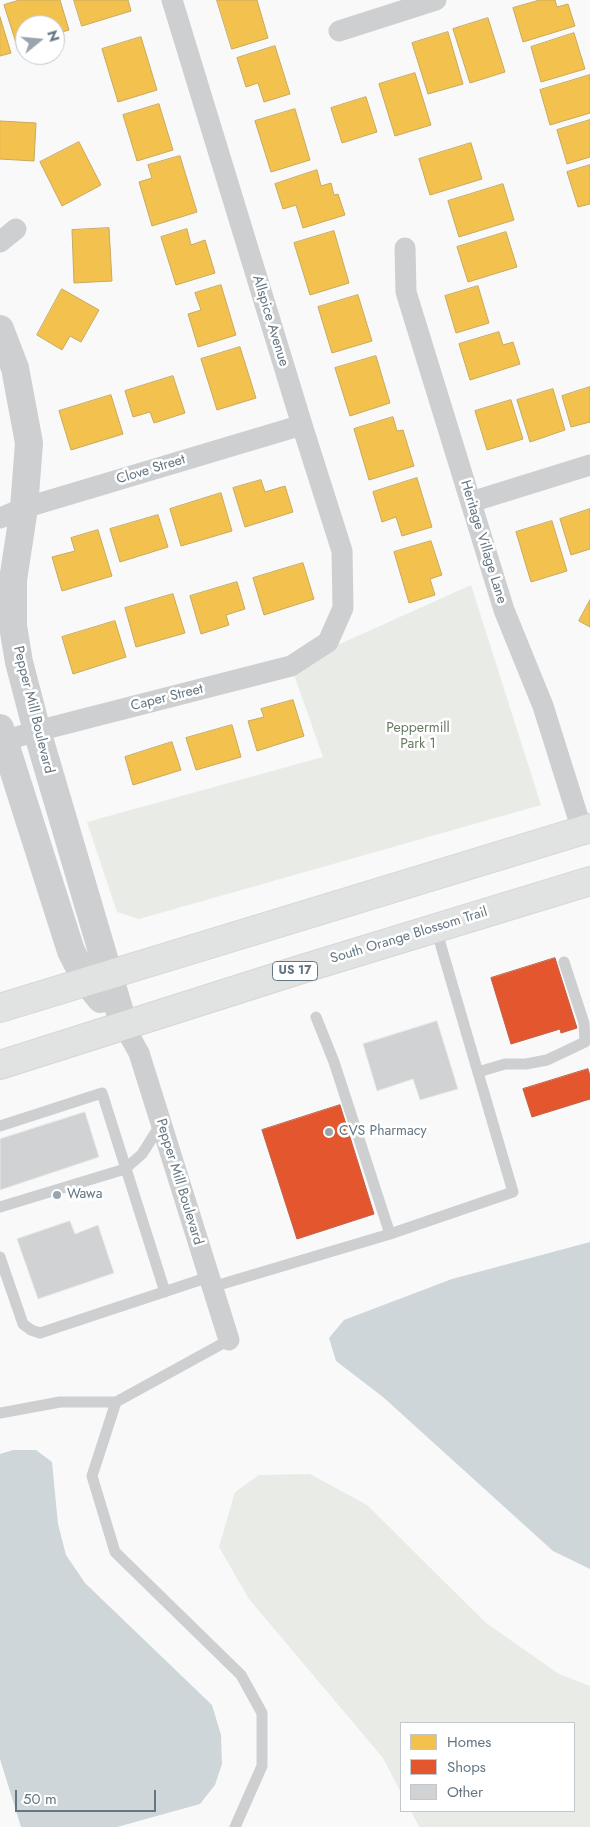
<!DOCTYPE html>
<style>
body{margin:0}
#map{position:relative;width:590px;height:1827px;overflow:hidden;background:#f9f9f9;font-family:Jost,sans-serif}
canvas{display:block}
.legend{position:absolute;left:400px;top:1722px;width:175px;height:90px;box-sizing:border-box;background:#fff;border:1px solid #c1c8cd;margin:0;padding:6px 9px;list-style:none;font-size:15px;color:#657683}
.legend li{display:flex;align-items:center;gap:10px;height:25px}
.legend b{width:25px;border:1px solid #c1c8cd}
.north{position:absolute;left:15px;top:15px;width:50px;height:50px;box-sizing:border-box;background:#fff;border:1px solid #c1c8cd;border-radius:50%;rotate:73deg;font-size:14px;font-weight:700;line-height:20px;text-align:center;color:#657683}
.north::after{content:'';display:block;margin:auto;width:18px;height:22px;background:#99a4ac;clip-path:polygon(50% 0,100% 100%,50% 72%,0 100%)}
.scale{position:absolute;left:15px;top:1790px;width:141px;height:22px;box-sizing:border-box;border:2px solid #657683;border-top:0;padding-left:6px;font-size:15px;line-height:18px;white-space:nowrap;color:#657683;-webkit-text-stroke:4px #fff;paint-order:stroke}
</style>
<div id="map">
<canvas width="590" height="1827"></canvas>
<ul class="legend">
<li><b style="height:14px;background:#f2c14e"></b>Homes</li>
<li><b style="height:14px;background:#e4572e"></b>Shops</li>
<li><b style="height:14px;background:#d0d2d3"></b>Other</li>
</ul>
<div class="north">N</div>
<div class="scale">50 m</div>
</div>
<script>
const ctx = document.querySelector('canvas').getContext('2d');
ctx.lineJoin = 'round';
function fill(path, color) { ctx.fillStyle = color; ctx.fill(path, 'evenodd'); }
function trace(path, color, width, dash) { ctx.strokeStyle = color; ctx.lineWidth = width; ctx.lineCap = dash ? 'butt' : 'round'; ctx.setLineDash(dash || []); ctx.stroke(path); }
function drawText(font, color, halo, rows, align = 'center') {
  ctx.font = font + ' Jost,sans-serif'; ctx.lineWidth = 5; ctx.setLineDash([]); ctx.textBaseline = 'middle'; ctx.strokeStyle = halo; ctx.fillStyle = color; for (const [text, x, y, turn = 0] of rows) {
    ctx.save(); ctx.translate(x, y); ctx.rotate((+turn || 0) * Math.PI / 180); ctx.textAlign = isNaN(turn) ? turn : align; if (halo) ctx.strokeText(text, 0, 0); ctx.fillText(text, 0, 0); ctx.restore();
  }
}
fill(new Path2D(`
 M471,585l70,220 -402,114 -22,-7 -30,-90 236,-65 -32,-91z
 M310,1474l57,31 119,118 73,51 31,12v141h-171l-8,-16h163v-88h-173v70l-18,-35 -134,-159 -30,-52 16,-55 24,-17z`), '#e8ebe6');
fill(new Path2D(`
 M590,1242v327l-37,-18 -170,-154 -47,-36 -7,-23 15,-18 108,-41z
 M13,1450h23l16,12 6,62 8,31 19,28 127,122 9,30 1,29 -7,21 -15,19 -83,23h-96l-21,-68v-305z`), '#ced6d9');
const homes = new Path2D(`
 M20,0h40l9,30 -14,4v-9h-30v18l-8,3 -13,-41z
 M74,0h54l3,11 -49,15z
 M217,0h40l11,38 -36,11z
 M540,0h15l2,7 11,-3 7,22 -52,16 -10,-34z
 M0,17l11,36 -11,3z
 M488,18l17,54 -35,11 -17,-54z
 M448,32l15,52 -35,10 -16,-51z
 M574,33l11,36 -44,13 -10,-35z
 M141,37l16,53 -39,12 -16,-53z
 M275,46l15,48 -26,8 -6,-19 -12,4 -9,-29z
 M415,73l16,52 -36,11 -16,-52z
 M590,75v38l-40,12 -10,-35z
 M366,97l11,35 -35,11 -11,-35z
 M159,104l14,46 -36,11 -14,-46z
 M295,109l15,51 -39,12 -16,-51z
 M590,120v37l-23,7 -10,-34z
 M0,121l36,2 -2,38 -34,-2z
 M79,142l22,43 -39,21 -22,-44z
 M471,143l11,36 -52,16 -11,-36z
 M180,156l17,56 -45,14 -13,-44 13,-4 -4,-13z
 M590,165v39l-12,3 -11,-35z
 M317,170l4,16 10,-3 3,12 4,-1 7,21 -42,13 -7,-23 -13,4 -8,-25z
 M503,184l11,36 -55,17 -11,-36z
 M109,228l3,53 -38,2 -2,-53z
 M187,229l4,16 14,-5 10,33 -39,12 -15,-48z
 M334,231l15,52 -39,12 -16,-52z
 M506,232l11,35 -49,15 -11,-35z
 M221,285l15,50 -38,12 -10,-33 13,-4 -6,-17z
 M478,286l11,37 -33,10 -11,-37z
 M62,289l37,21 -18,32 -11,-6 -8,14 -25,-15z
 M358,295l14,46 -40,12 -14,-46z
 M499,332l4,13 10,-3 7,22 -50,16 -11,-36z
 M240,347l16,51 -39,12 -16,-51z
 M376,356l14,47 -40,13 -15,-48z
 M173,376l12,37 -31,10 -4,-11 -17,5 -8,-26z
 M590,387v35l-19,5 -9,-31z
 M553,389l12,41 -35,12 -13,-42z
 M111,395l12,39 -52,16 -12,-39z
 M511,400l12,39 -36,11 -12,-39z
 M393,417l4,14 6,-1 11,36 -45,14 -15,-51z
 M417,478l15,49 -30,9 -6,-19 -14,5 -9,-30z
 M261,480l4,12 20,-6 8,26 -48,15 -12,-39z
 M221,493l11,38 -51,15 -11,-37z
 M590,509v40l-19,6 -11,-36z
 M158,515l10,32 -48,15 -10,-33z
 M552,521l15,50 -36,11 -15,-50z
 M98,530l14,46 -50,15 -10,-34 23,-6 -4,-13z
 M431,541l11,34 -12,4 5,16 -26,8 -15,-51z
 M303,563l11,36 -50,16 -11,-37z
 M237,582l8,27 -19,6 3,10 -28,9 -11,-38z
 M173,594l12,39 -49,14 -11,-39z
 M590,600v27l-11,-6z
 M115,621l11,36 -53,17 -11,-37z
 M293,700l11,36 -47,15 -9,-30 16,-4 -3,-8z
 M232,725l9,32 -45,13 -10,-32z
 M172,742l9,28 -48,15 -8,-28z`);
fill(homes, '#f2c14e');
trace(homes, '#c8aa5e', 1);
const shops = new Path2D(`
 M555,958l22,70 -16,5 -1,-4 -49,15 -20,-66z
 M588,1069l2,7v23l-58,18 -9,-28z
 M340,1105l34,109 -77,25 -35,-109z`);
fill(shops, '#e4572e');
trace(shops, '#be6048', 1);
const building = new Path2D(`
 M437,1021l21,68 -38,11 -7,-21 -36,12 -14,-47z
 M85,1112l14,45 -99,33v-51z
 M70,1221l5,13 23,-9 16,48 -76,26 -21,-60z`);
fill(building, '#d0d2d3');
trace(building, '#e8e8e8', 1);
const primary = new Path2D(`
 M0,1008l590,-180
 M0,1065l302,-96 288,-88`);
trace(primary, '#d5d6d7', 30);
trace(new Path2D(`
 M316,1017l18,45 56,172
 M478,1072l27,-8h21l21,-4 38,-18 -1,-19 -20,-61
 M0,1126l102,-33 63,199
 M0,1207l125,-38 17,-15 19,-30
 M0,1257l23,67 8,6 9,3 169,-56
 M212,1287l178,-53 123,-42 -77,-263
 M229,1340l-113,62 -24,74 23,76 126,123 21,38v53l-27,61
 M0,1413l60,-11h56`), '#cecfd0', 11);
trace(new Path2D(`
 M339,31l97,-31
 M0,242l16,-13
 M405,248l1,44 98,318 39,96 39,124
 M471,502l119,-37
 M0,518l24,-10 278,-83
 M0,742l37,-11 254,-65 37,-24 15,-34 -1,-57 -40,-126 -130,-425
 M124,1026l15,27 90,287`), '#cecfd0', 21);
trace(new Path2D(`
 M0,329l15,39 14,75 -5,65 -11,72v46l6,36 18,69 87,295
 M0,728l71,223 16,31 14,17`), '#cecfd0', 28);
trace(primary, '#e1e2e2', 28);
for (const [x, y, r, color] of [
 [329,1132,5,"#99a4ac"],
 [57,1195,5,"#99a4ac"]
]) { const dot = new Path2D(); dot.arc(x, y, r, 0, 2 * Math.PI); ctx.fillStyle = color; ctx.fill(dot); trace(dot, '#fff', 2); }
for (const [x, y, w] of [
 [295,971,45]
]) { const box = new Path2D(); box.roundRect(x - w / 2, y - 9.5, w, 19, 4); ctx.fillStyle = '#fff'; ctx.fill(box); trace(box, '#657683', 1); }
drawText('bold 12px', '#657683', null, [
 ["US 17",295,971]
]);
drawText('14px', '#657683', '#fff', [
 ["Allspice Avenue",270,321,73],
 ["Clove Street",151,470,-17],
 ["Heritage Village Lane",483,542,73],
 ["Caper Street",167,698,-14],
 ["Pepper Mill Boulevard",33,710,76],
 ["South Orange Blossom Trail",409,936,-17],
 ["Pepper Mill Boulevard",179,1182,73]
]);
drawText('14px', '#687a64', '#fff', [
 ["Peppermill",418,729],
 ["Park 1",418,745]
]);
drawText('14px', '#657683', '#fff', [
 ["CVS Pharmacy",339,1132],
 ["Wawa",67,1195]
], 'left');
</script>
